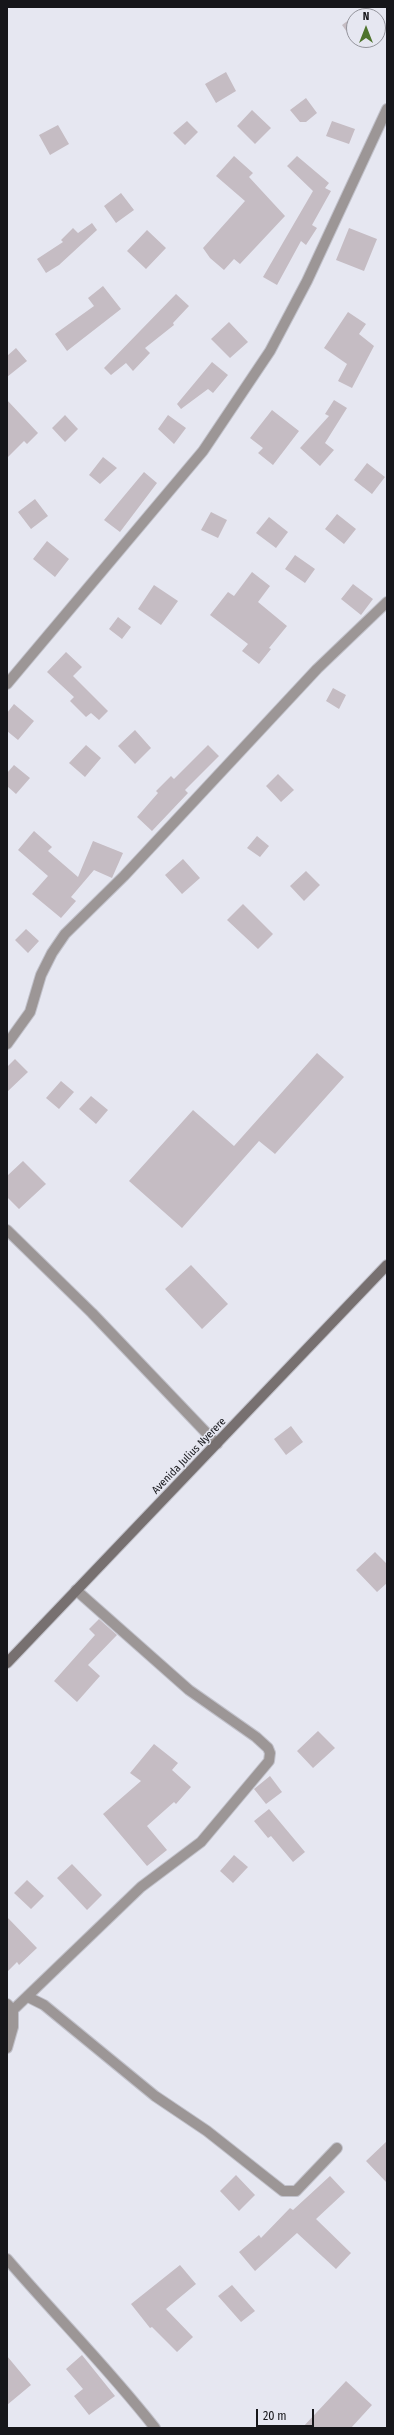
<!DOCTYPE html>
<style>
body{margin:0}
#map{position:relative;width:394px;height:2435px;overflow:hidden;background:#e6e7f1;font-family:"Fira Sans Condensed",sans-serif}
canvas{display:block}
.frame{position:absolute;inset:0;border:8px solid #16161a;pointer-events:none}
.north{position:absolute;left:346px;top:8px;width:40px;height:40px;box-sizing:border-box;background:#e6e7f1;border:1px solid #93939b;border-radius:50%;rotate:0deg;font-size:11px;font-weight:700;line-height:16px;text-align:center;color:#16161a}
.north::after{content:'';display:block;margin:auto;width:14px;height:18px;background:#4f742d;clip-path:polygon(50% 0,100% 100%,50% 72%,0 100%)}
.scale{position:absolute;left:256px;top:2409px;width:58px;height:18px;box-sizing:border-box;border:2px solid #16161a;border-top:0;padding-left:5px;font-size:12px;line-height:14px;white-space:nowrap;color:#16161a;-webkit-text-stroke:3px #e6e7f1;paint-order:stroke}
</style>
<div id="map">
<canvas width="394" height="2435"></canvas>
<div class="frame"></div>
<div class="north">N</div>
<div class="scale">20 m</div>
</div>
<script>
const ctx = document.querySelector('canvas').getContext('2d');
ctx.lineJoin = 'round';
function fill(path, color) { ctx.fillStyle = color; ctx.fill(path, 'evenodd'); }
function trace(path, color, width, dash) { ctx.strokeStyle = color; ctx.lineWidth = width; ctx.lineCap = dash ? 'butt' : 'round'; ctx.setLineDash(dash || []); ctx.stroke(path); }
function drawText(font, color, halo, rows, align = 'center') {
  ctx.font = font + ' "Fira Sans Condensed",sans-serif'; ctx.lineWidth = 3; ctx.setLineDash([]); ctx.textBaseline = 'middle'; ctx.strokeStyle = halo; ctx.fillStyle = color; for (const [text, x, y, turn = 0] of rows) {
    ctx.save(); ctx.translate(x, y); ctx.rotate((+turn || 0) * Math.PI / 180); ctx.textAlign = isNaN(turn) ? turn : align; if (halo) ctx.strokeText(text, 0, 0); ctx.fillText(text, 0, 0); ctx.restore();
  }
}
fill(new Path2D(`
 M354,16v24h4l-4,2 -12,-17z
 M226,72l10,19 -20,12 -11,-19z
 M306,98l11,15 -11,9h-6l-10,-12z
 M252,110l19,18 -16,16 -18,-18z
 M187,121l11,11 -13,13 -12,-12z
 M332,121l23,8 -6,15 -23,-8z
 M58,125l11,19 -19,11 -11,-20z
 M234,156l19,17 -4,4 36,39 -45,48 -6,-5 -10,11 -14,-12 -7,-10 42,-47 -29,-25z
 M297,156l32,27 -4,5 6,3 -19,34 5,3 -11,17 -5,-4 -24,44 -14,-8 50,-86 -26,-25z
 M121,193l13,17 -18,13 -12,-17z
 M92,223l5,7 -38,35 -13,8 -9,-14 26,-17 -2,-2 12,-12 5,5z
 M349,228l28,11 -13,32 -28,-11z
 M147,230l19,18 -20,21 -19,-18z
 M103,286l18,23 -54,42 -12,-17 39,-28 -6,-8z
 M176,294l13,12 -16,17 1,2 -29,23 5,5 -17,18 -7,-8 -15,12 -7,-7z
 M348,312l18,12 -7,10 15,12 -22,42 -14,-7 9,-17 -23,-16z
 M229,322l19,20 -18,16 -19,-19z
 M16,348l11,13 -20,16v-21z
 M212,362l16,13 -15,18 -5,-4 -27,20 -4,-5z
 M7,400l31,33 -11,11 -3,-3 -17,17z
 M334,400l13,8 -22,35 9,7 -14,16 -20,-18 29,-32 -4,-2z
 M272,410l27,21 -26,34 -15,-12 5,-5 -13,-10z
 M65,415l13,14 -13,13 -13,-14z
 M168,415l18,13 -12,16 -16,-15z
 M103,457l14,11 -17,16 -11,-9z
 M367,463l18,14 -13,17 -18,-14z
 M144,472l13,11 -37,49 -16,-12z
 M35,499l13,17 -17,13 -13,-17z
 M211,512l16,8 -9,18 -17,-8z
 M337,514l19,15 -12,15 -19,-15z
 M269,517l19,15 -12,16 -20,-15z
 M47,541l22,18 -14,18 -22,-18z
 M295,555l20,14 -10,14 -20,-14z
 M252,572l18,14 -12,16 29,24 -18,22 2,1 -12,15 -17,-13 6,-7 -38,-29 18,-23 6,4z
 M353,584l20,15 -12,16 -20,-16z
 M154,585l24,16 -17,24 -23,-16z
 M118,617l13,10 -9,12 -13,-10z
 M66,652l16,15 -9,9 35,35 -9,9 -8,-7 -5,4 -16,-16 4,-4 -27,-25z
 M333,688l13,7 -7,14 -13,-8z
 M14,704l20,17 -16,19 -11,-9v-18z
 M135,730l16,18 -16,16 -17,-18z
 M86,745l15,13 -16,19 -16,-14z
 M208,745l11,11 -34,34 3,3 -36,38 -15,-14 21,-24 -2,-2 15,-15 3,3z
 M14,765l16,13 -14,16 -9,-8v-13z
 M278,774l16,16 -13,12 -15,-16z
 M34,831l18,16 -4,4 30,26 15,-36 30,12 -11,25 -18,-8 -23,27 5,4 -15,17 -29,-24 16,-18 -30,-26z
 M257,836l12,10 -9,11 -13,-9z
 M183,859l17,19 -18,16 -17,-19z
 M306,871l14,14 -16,16 -14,-15z
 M243,904l30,30 -15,15 -31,-29z
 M26,929l13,12 -11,12 -13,-13z
 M317,1053l27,24 -69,77 -16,-13 -77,87 -53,-47 64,-71 41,36z
 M15,1059l13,13 -21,20v-25z
 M61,1081l13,11 -15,17 -13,-11z
 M91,1096l17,14 -12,14 -17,-15z
 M23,1161l23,23 -27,25 -12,-12v-21z
 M191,1265l37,39 -26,25 -37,-40z
 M291,1426l12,16 -17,13 -12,-16z
 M375,1552l12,12v19l-10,9 -21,-22z
 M99,1619l18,16 -29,30 12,11 -23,26 -23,-21 41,-46 -6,-6z
 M318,1731l17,17 -22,20 -16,-17z
 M154,1744l24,19 -6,7 19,17 -15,17 -2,-2 -27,24 20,24 -20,16 -44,-52 38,-33 -11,-8z
 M270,1776l12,16 -16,12 -12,-15z
 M269,1809l36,43 -12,10 -22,-26 -3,2 -14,-17z
 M234,1855l14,12 -15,16 -13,-12z
 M72,1864l30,31 -15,15 -30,-32z
 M27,1880l17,16 -13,13 -17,-16z
 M7,1917l30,31 -18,17 -2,-3 -10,10z
 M387,2141v42l-21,-22z
 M236,2175l19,20 -16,16 -19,-20z
 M330,2176l15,16 -29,27 35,34 -15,16 -39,-36 -42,38 -16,-19 20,-17 2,3 29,-30 3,2z
 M180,2265l16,19 -30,25 27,28 -16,15 -25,-25 -2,1 -19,-24z
 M232,2285l23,26 -14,11 -23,-26z
 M82,2355l33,41 -26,19 -15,-19 9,-7 -17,-20z
 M7,2356l24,29 -24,20z
 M346,2381l26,24 -21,23h-49z`), '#c5bcc3');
const street = new Path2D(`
 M7,684l196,-233 67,-100 37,-70 80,-172
 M7,1044l23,-32 11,-37 11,-22 13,-19 59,-58 193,-207 70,-67
 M7,1230l85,83 125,131
 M28,1997l16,8 111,91 52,35 76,60h13l41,-43
 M7,2004l6,6v17l-6,21
 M13,2010l128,-123 60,-45 68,-81 1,-8 -2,-5 -12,-11 -67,-47 -113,-100
 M7,2259c49,57 102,110 148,169`);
const secondary = new Path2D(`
 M7,1663l380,-398`);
trace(street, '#c1c1ca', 12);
trace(secondary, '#c1c1ca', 12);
trace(street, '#9c9696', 10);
trace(secondary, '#777070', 10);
drawText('11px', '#16161a', '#e6e7f1', [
 ["Avenida Julius Nyerere",189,1456,-46]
]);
</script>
